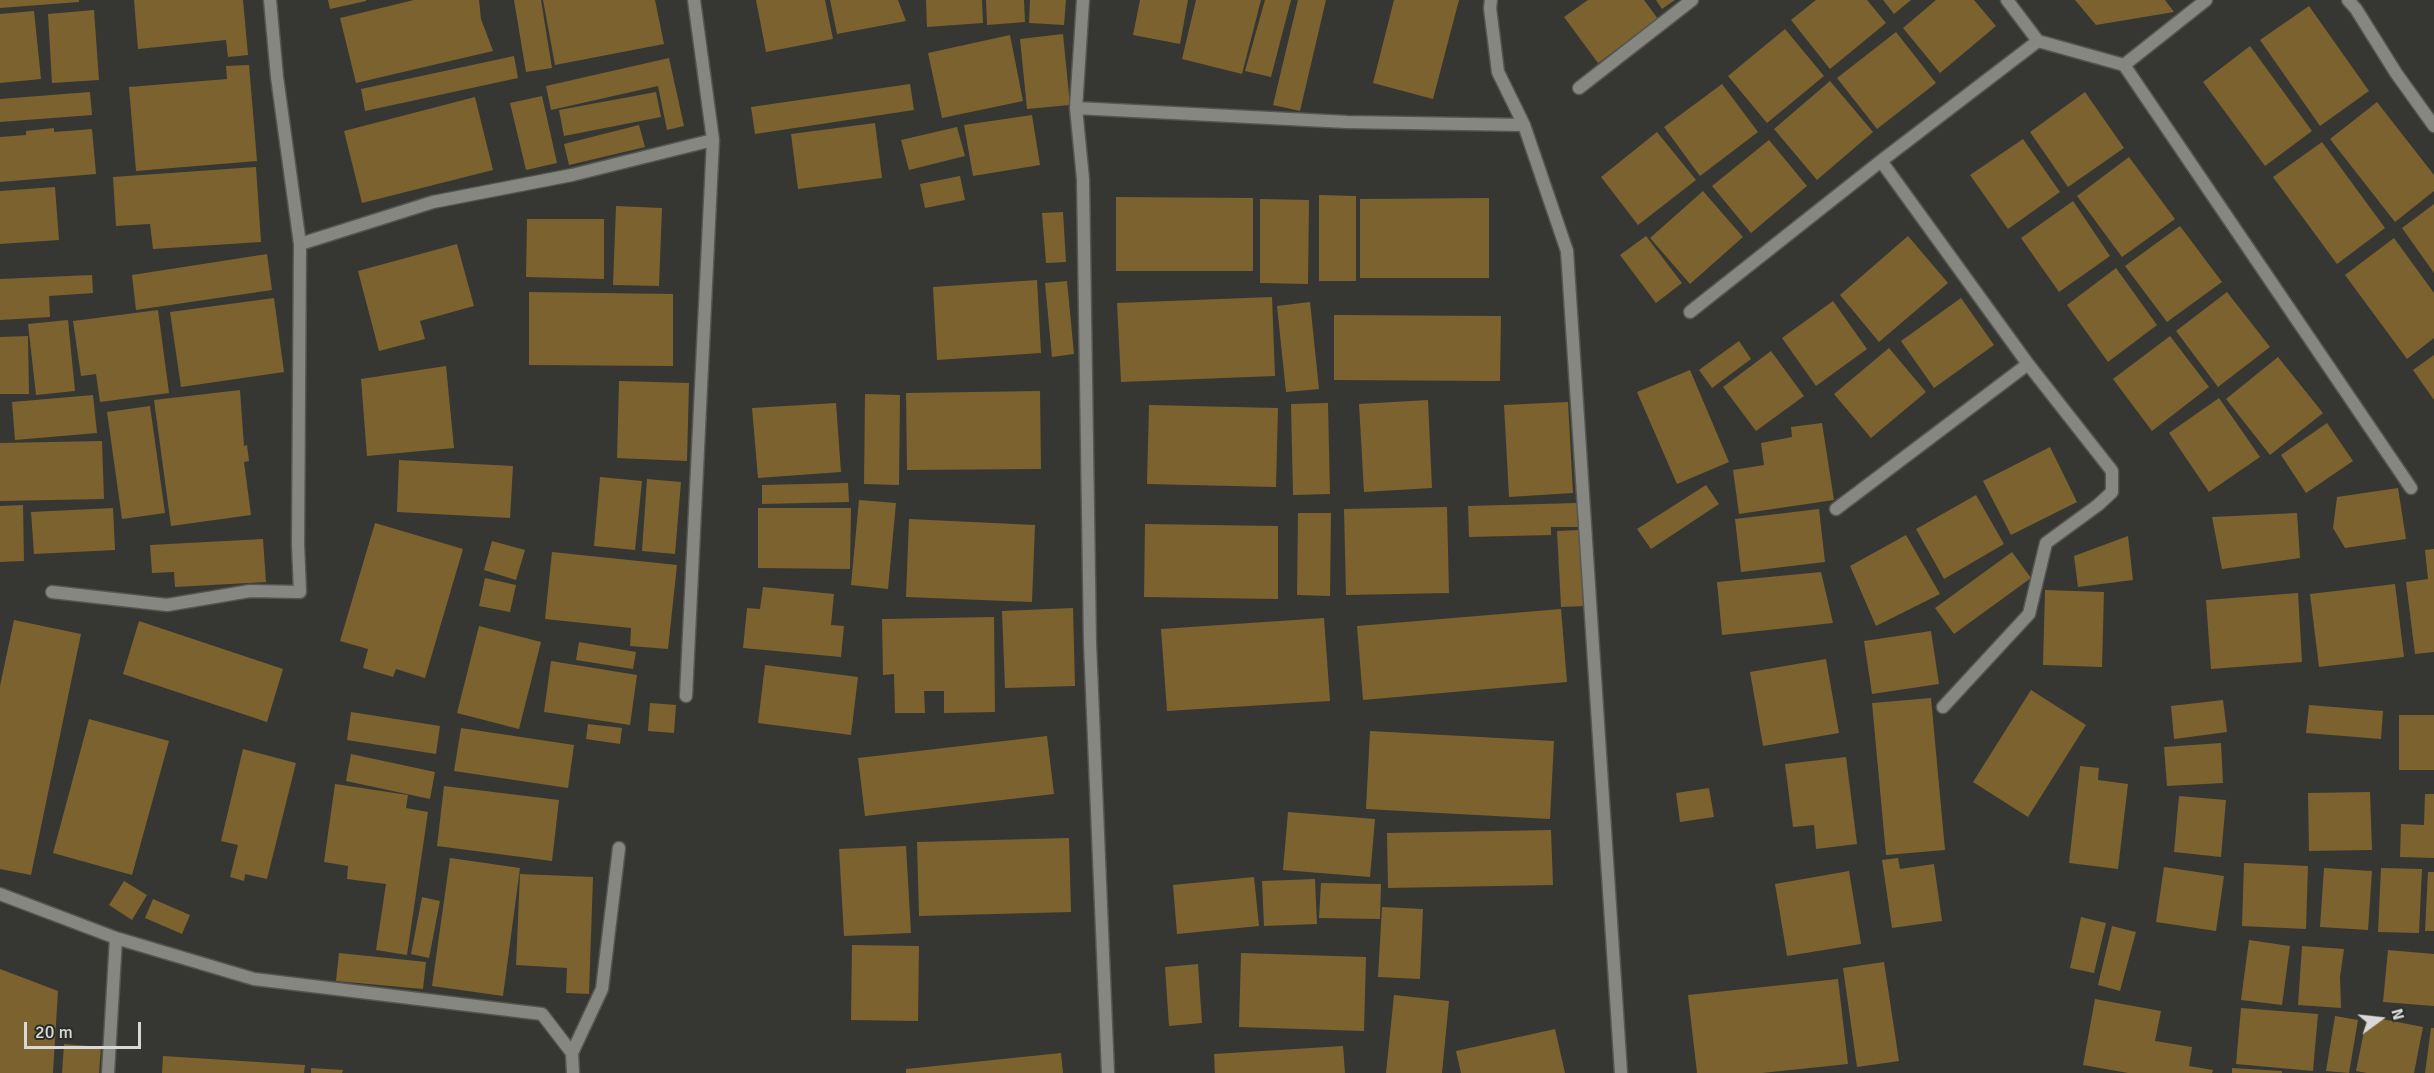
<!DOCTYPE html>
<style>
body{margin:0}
#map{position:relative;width:2434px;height:1073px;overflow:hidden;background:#363732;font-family:Signika,sans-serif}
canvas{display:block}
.north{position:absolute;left:2350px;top:989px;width:60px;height:60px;-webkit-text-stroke:4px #2c2d28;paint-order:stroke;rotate:75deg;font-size:16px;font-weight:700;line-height:24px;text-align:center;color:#d8d9d6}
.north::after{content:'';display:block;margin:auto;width:21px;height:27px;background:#d8d9d6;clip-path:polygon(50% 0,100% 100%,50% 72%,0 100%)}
.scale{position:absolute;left:24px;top:1022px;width:117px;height:27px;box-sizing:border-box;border:3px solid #d8d9d6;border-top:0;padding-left:8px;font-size:18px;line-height:21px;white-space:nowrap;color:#d8d9d6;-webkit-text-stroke:4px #2c2d28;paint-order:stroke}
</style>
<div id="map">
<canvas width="2434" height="1073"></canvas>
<div class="north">N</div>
<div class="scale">20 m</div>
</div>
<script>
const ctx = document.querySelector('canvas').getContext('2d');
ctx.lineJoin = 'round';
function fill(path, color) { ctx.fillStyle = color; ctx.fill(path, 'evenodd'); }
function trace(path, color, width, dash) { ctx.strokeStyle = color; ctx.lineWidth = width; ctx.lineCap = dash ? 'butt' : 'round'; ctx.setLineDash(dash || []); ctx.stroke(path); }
fill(new Path2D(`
 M0,0h79v2l-79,6z
 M134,0h109l5,55 -20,2 -2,-17 -88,9z
 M328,0h38v1l-36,8z
 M414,0h65l2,19 12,32 -137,32 -16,-65z
 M514,0h27l11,68 -26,4z
 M543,0h112l9,44 -109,21z
 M756,0h69l8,39 -67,13z
 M830,0h68l8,21 -69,13z
 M926,0h56l1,23 -56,4z
 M986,0h38l1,22 -38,3z
 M1030,0h36l-2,25 -35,-2z
 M1140,0h48l-8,44 -47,-9z
 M1196,0h65l-19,74 -60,-15z
 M1265,0h26l-20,77 -26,-6z
 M1298,0h28l-26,111 -27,-6z
 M1394,0h65l-26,99 -60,-16z
 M1588,0h56l14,19 -60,44 -34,-46z
 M1656,0h19l-13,9z
 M1816,0h51l19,23 -56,46 -39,-49z
 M1883,0h28l-17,14z
 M1936,0h38l22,26 -56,47 -37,-45z
 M2075,0h90l9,12 -78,13z
 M2309,6l60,85 -49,35 -60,-86z
 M94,10l5,70 -47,3 -4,-69z
 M34,11l7,68 -41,4v-69z
 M1785,29l39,47 -57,47 -39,-47z
 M1896,32l40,51 -59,46 -40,-51z
 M1063,34l7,71 -43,4 -7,-70z
 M1010,35l13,66 -81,17 -14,-65z
 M2250,46l62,85 -47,35 -62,-84z
 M514,56l4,22 -153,33 -4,-22z
 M669,58l15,68 -17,4 -9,-44 -107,24 -5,-24z
 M249,65l8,96 -121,10 -7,-84 98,-8 -1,-13z
 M1830,81l43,51 -56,48 -43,-51z
 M910,84l4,26 -159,24 -4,-27z
 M1722,84l36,48 -58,44 -36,-49z
 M90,92l2,23 -92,7v-23z
 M656,92l5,25 -97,19 -5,-26z
 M2085,92l39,56 -56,39 -38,-55z
 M542,96l15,67 -31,7 -16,-67z
 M475,97l18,73 -131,33 -18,-72z
 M2377,102l57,73v16l-39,31 -65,-83z
 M1032,115l8,50 -67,11 -9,-51z
 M875,123l7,55 -84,11 -7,-55z
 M639,125l6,22 -76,18 -5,-21z
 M957,127l8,29 -56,14 -8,-30z
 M54,128v4l38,-3 4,45 -96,8v-45l26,-2v-4z
 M1657,132l39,48 -58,45 -37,-48z
 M2023,139l37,53 -52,37 -38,-54z
 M1769,140l38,46 -56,47 -39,-47z
 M2322,142l63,86 -48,36 -64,-87z
 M2129,157l46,62 -53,38 -45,-61z
 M256,167l5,75 -108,7 -3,-25 -34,2 -3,-49z
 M960,176l5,24 -40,8 -5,-24z
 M55,187l4,53 -59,4v-53z
 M1703,191l40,46 -53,47 -40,-46z
 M1319,195l37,1v85h-37z
 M1116,197l137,1v73h-137z
 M1489,198v80h-129v-79z
 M1260,199l49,1 -1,84 -48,-1z
 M2073,201l37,55 -51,36 -38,-54z
 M2434,204v69l-32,-45z
 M616,206l46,2 -3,78 -46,-1z
 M1063,212l3,50 -20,1 -4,-50z
 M527,219h77v60l-78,-2z
 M2180,226l42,56 -55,40 -42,-56z
 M1646,236l36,47 -26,20 -36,-48z
 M1908,236l40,47 -69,59 -39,-47z
 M2394,238l40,55v45l-27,21 -62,-84z
 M457,244l17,62 -54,15 5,18 -46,12 -21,-80z
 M267,254l5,36 -136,20 -4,-35z
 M2116,268l41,57 -49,37 -41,-57z
 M92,275l1,18 -44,3 1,21 -50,3v-41z
 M1037,280l4,73 -104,7 -4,-73z
 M1067,281l7,73 -22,3 -7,-74z
 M529,292l144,2v72l-144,-1z
 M2227,292l43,55 -52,40 -42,-56z
 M1272,297l3,79 -154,6 -4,-79z
 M274,298l10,74 -103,15 -11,-75z
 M1961,298l33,47 -60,43 -33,-47z
 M1833,301l34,48 -51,37 -34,-48z
 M1310,302l9,87 -33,3 -9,-86z
 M158,310l11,83 -69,9 -4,-28 -15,2 -8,-55z
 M1334,315l167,1 -1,65 -166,-1z
 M68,320l7,71 -39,4 -8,-71z
 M28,336l1,58h-29v-57z
 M2170,336l39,51 -57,44 -39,-52z
 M1739,341l12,18 -39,29 -13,-18z
 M1889,348l37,44 -55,46 -37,-44z
 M1771,351l33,45 -48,35 -33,-44z
 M2434,355v45l-21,-30z
 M2278,357l45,56 -53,42 -44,-56z
 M446,366l8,82 -87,8 -6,-77z
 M1690,370l39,92 -52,22 -40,-92z
 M619,381l70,2 -2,78 -70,-3z
 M240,390l4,56 3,-1 2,16 -5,1 7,53 -80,11 -17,-126z
 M1040,391l1,78 -134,1 -1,-77z
 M865,394l35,1 -1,90 -35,-1z
 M93,395l4,38 -82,7 -3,-38z
 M2219,398l41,59 -51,35 -40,-59z
 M1428,400l4,88 -68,4 -5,-88z
 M1568,402l5,91 -64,4 -5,-92z
 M836,403l5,69 -83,6 -6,-70z
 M1328,403l2,91 -37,1 -2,-91z
 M1149,405l129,3 -2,79 -129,-3z
 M150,406l15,107 -43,6 -15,-107z
 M1822,423l12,77 -95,14 -6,-44 31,-5 -3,-22 31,-6 -1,-10z
 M2327,423l26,38 -47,32 -25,-38z
 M102,441l2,58 -104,2v-58z
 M2050,447l27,55 -66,33 -28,-54z
 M399,460l114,6 -3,52 -113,-6z
 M600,477l42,4 -7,69 -41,-4z
 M647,479l34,3 -6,72 -33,-3z
 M848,483l1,19 -87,2v-19z
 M1706,485l13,19 -68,45 -14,-20z
 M2398,488l8,51 -61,9 -12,-20 4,-31z
 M1976,495l28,49 -60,35 -28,-50z
 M859,500l37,3 -8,86 -37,-4z
 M1577,503l1,24h-27v8l-82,2 -1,-31z
 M23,505l1,56 -24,1v-56z
 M1447,507l2,86 -103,2 -2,-86z
 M113,508l2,42 -81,4 -3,-42z
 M758,508h93l-1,61 -92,-1z
 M1819,509l6,53 -84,10 -6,-53z
 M1298,513h33l-1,83 -33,-1z
 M2297,513l3,45 -78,11 -10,-52z
 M909,519l126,6 -3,77 -126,-5z
 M375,523l88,26 -38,129 -29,-9 -3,8 -30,-9 5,-19 -28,-8z
 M1145,524l133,2v73l-134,-2z
 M1580,530l5,76 -24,1 -4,-76z
 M1906,535l34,59 -64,32 -26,-60z
 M2128,536l5,44 -55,7 -4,-31z
 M263,539l3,43 -91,5 -1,-15 -22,1 -2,-28z
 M492,541l33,9 -9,30 -32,-10z
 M2434,549v103l-19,2 -9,-72 22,-3 -3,-29z
 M552,552l125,13 -9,84 -38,-3 1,-18 -86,-9z
 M2012,552l19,26 -77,56 -19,-26z
 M1821,572l12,51 -111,12 -5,-53z
 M485,578l31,7 -6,27 -31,-6z
 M2395,584l9,73 -85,10 -9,-73z
 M763,587l71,7 -3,31 13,1 -3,31 -98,-9 4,-40 13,1z
 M2045,590l59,2 -2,75 -59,-2z
 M2298,593l4,69 -91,7 -5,-69z
 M1073,608l2,78 -70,2 -3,-77z
 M1561,609l6,73 -204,18 -6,-74z
 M994,617l1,95 -51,1v-22h-20l1,22h-30l-1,-39 -11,1 -1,-56z
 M1324,618l6,83 -163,10 -6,-82z
 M14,620l67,14 -50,241 -31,-6v-183z
 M139,621l144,48 -16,53 -144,-48z
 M479,626l62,16 -22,87 -62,-16z
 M1931,631l8,53 -67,10 -8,-53z
 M579,642l57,10 -3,17 -57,-9z
 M1826,659l13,74 -76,13 -13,-74z
 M551,661l86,14 -7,50 -86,-13z
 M765,665l93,12 -7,58 -93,-12z
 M2031,690l55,35 -58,92 -55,-35z
 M1931,698l14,152 -59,5 -14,-152z
 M2223,700l4,32 -53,7 -3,-33z
 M650,703l26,2 -2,28 -26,-2z
 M2309,705l74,6 -2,28 -75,-6z
 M351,712l89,14 -4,28 -89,-14z
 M2399,715h35v55h-35z
 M89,719l80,22 -37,134 -79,-22z
 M588,724l34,4 -2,16 -34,-5z
 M461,728l113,17 -6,43 -114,-17z
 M1370,731l184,10 -4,78 -184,-10z
 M1047,736l7,58 -189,22 -7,-58z
 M2221,743l2,40 -56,3 -3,-39z
 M243,749l53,14 -29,116 -22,-5 -1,7 -14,-4 8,-32 -17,-4z
 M351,754l84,18 -5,27 -84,-18z
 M1846,757l11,87 -41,5 -2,-24 -21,2 -8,-63z
 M2080,766l19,2 -1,12 30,4 -10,85 -49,-6z
 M335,784l73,11 -2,13 22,4 -21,143 -31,-5 10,-66 -39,-5 1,-13 -24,-4z
 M444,786l115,14 -7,61 -115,-15z
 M1709,788l5,29 -34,5 -4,-29z
 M2370,792l2,58 -63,1 -1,-58z
 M2425,794h9v64l-34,-1 1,-33 23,1z
 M2179,796l47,4 -5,57 -47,-5z
 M1288,812l87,7 -5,58 -87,-7z
 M1551,830l2,55 -165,3 -1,-55z
 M1069,838l2,74 -152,4 -2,-74z
 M906,846l5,87 -67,3 -5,-87z
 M450,858l70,10 -17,128 -71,-10z
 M1898,858l2,11 34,-5 8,57 -50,7 -10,-68z
 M2244,863l64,3 -2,63 -64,-3z
 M2164,867l60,9 -8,55 -60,-9z
 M2324,868l48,3 -4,59 -48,-3z
 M2381,868l41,1 -3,64 -41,-1z
 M1849,871l12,73 -74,12 -12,-72z
 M2428,872h6v59h-9z
 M520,874l73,3 -4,117 -23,-1 1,-25 -51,-3z
 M1254,877l5,49 -82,8 -4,-49z
 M1315,879l2,45 -53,2 -2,-45z
 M124,881l23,14 -15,25 -23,-15z
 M1321,883l60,1 -1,35 -61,-1z
 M422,897l18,4 -11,57 -18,-4z
 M153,899l37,16 -8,19 -37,-16z
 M1382,907l41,2 -3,70 -42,-2z
 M2081,917l25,6 -12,50 -24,-5z
 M2112,926l24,6 -16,59 -22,-6z
 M2249,940l41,6 -8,59 -41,-5z
 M852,945l67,1 -1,75 -67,-1z
 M2302,946l42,3 -4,28 1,31 -43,-3z
 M2388,950l46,4v52l-51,-4z
 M339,953l87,9 -3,27 -87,-8z
 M1241,953l125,4 -2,74 -125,-4z
 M1884,962l15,99 -42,6 -14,-99z
 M1198,964l4,59 -33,3 -4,-59z
 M0,969l58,22 -5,82h-53z
 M1838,979l10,85 -86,9h-65l-9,-78z
 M1394,995l55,6 -7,72h-56z
 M2095,999l66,12 -6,30 37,6 -3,19 24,4 -1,3h-84l-45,-8z
 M2241,1008l77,6 -5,57 -77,-7z
 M2335,1016l23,4 -9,53 -23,-2z
 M2367,1016l56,11 -9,46h-47l-11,-2z
 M2431,1028h3v45h-9z
 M1555,1029l10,44h-104l-5,-22z
 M64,1044l37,3 -2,26h-37z
 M1343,1046l2,27h-130l-1,-19z
 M1061,1053l2,20h-157v-4z
 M163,1056l142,9 -1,8h-142z
 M311,1068l32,2 -1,3h-31z
 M2232,1068l50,3v2h-50z`), '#7c622f');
const street = new Path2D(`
 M1083,0l-7,108 7,71 7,464 18,430
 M1491,0l-1,8 8,64 26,53 43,126 54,822
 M2007,0l31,41
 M2348,0l8,9 40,64 38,53
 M2124,65l82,-65
 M1579,88l113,-88
 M1076,108l271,14 177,3
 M1881,161l147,203 84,107v21l-14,13 -52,38 -17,71 -86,93
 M300,244l133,-42 139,-27 141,-35
 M1690,312l191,-151 157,-120 86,24 287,423
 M1836,509l192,-145
 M52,592l115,13 83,-14 50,1 -2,-48 2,-300 -23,-167 -7,-77
 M686,696l27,-556 -19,-140
 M0,894l116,44 138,41 288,35 30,39 1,20
 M572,1053l30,-64 17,-141
 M108,1073l8,-135`);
trace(street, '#555652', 15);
trace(street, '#868781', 12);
</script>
